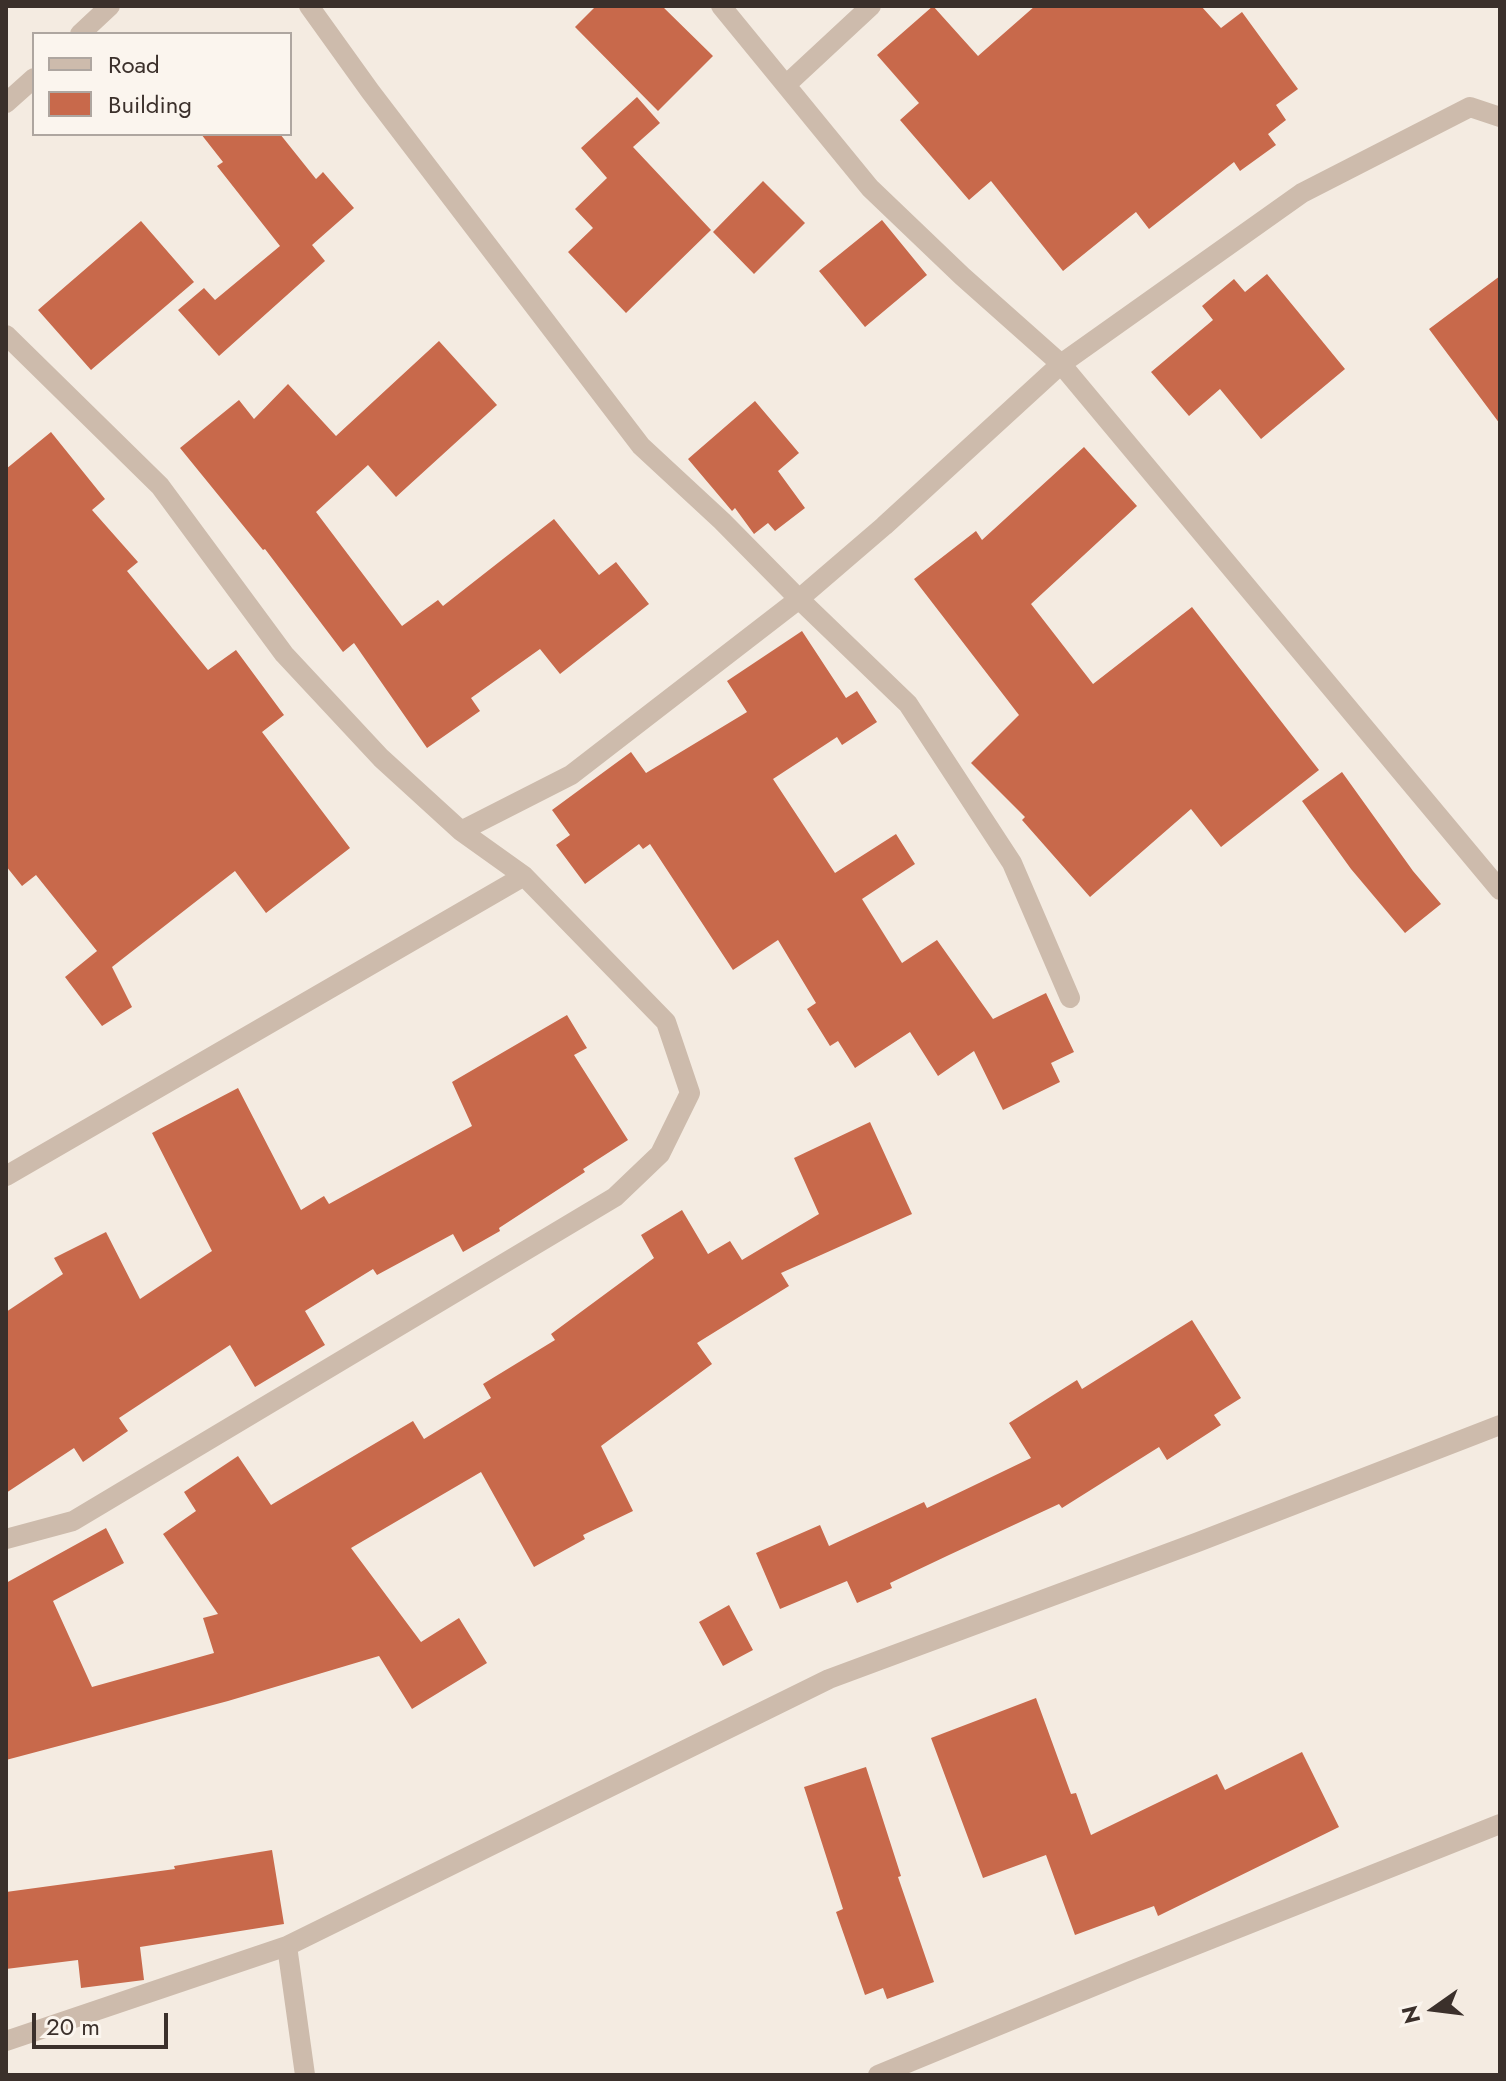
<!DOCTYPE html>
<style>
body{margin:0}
#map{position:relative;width:1506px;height:2081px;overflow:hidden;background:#f4ebe1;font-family:Jost,sans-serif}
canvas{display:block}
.frame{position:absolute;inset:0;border:8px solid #3b302b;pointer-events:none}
.legend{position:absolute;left:32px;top:32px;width:260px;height:104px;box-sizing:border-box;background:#fbf5ee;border:2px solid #aea6a0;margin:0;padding:10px 14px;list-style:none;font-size:24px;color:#3b302b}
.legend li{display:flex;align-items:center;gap:16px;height:40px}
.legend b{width:40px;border:2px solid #aea6a0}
.north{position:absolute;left:1394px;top:1969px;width:80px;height:80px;-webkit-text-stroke:6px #fbf5ee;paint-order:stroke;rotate:256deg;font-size:22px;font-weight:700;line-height:32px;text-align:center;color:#3b302b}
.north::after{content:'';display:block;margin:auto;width:28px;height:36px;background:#3b302b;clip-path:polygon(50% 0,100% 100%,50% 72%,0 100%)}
.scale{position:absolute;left:32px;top:2013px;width:136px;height:36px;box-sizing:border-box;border:4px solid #3b302b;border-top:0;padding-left:10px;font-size:24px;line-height:28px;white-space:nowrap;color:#3b302b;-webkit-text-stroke:6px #fbf5ee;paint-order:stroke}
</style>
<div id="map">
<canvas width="1506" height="2081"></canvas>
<div class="frame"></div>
<ul class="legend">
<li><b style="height:10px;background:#cdbbac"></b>Road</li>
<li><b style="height:22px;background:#c8694b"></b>Building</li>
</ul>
<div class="north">N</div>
<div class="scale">20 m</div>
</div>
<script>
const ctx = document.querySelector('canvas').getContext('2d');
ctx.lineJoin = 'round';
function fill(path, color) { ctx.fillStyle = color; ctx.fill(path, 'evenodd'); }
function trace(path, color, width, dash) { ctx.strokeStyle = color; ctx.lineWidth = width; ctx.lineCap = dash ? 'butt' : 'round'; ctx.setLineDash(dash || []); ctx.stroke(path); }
fill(new Path2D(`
 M596,6h66l51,50 -55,55 -83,-84z
 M933,6l45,50 57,-50h166l20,22 21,-16 56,77 -22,16 10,15 -18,14 8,11 -36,26 -6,-9 -85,67 -13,-17 -73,59 -72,-90 -22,19 -69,-80 19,-17 -42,-48z
 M637,97l23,26 -27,24 78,83 -85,83 -58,-61 25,-24 -18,-19 32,-31 -26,-30z
 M201,134h79l36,45 7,-7 31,36 -42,37 13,16 -106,95 -41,-46 26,-22 11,12 65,-54 -63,-80 6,-4z
 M763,181l42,42 -51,51 -41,-42z
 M882,220l45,55 -62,52 -46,-56z
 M141,221l53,61 -103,88 -53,-60z
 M1267,274l78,95 -84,70 -41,-50 -31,27 -38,-44 62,-52 -11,-14 32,-27 11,13z
 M1500,276v148l-71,-95z
 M439,341l58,64 -101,92 -28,-32 -52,47 86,114 36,-26 5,6 111,-87 45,56 17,-13 33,42 -89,70 -20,-25 -69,49 9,13 -53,37 -73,-105 -11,9 -78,-103 -2,1 -83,-102 59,-48 15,19 34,-35 48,52z
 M755,401l44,52 -21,18 27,37 -30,23 -7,-8 -14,11 -19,-26 -3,3 -44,-52z
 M51,432l54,67 -13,11 46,52 -11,9 81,99 28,-20 48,65 -22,17 88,116 -84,65 -31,-42 -123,96 20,40 -30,19 -37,-49 32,-26 -61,-76 -14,11 -16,-20v-397z
 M1084,447l53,59 -106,98 62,80 99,-77 127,163 -98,77 -30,-38 -101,88 -68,-77 3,-3 -54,-54 48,-48 -105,-136 62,-48 6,9z
 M802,631l44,67 11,-7 20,31 -35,23 -5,-8 -64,42 62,94 61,-39 19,30 -53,35 40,64 35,-23 56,79 53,-26 28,59 -23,11 9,19 -57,28 -29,-59 -36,25 -28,-44 -55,36 -17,-27 -8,5 -23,-37 9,-6 -38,-63 -45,30 -83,-126 -7,5 -4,-5 -54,40 -29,-39 14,-10 -18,-25 79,-58 15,21 101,-61 -20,-31z
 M1342,772l71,99 28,33 -36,29 -54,-64 -49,-68z
 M567,1015l20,33 -13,7 54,85 -45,29 2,3 -86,56 1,3 -37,21 -10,-18 -76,41 -4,-6 -68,42 20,34 -70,42 -25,-42 -111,73 9,13 -45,31 -9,-14 -68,45v-181l57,-38 -9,-16 52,-26 34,67 72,-48 -60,-118 86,-45 63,122 23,-14 5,8 143,-78 -20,-44z
 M870,1122l42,92 -131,59 8,13 -92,57 15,21 -111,82 32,65 -50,24 2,4 -51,28 -53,-95 -130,76 70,94 38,-24 28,45 -75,46 -33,-53 -151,45 -222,59v-177l100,-55 18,35 -71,38 39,86 122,-34 -11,-35 15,-4 -55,-80 33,-23 -12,-19 54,-36 33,49 142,-84 11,18 67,-41 -8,-14 72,-44 -4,-6 103,-76 -13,-23 41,-25 26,44 22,-13 12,19 77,-46 -25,-56z
 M1192,1320l49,78 -27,17 7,10 -54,35 -8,-13 -97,61 -3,-4 -110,51 -59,28 2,5 -35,15 -10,-22 -67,28 -24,-56 64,-28 9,21 95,-44 3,6 104,-50 -22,-35 68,-43 5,9z
 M729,1605l24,45 -30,16 -24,-44z
 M1036,1698l35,96 5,-1 15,42 126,-61 8,16 77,-38 37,75 -181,89 -4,-10 -79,29 -29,-80 -63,23 -52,-140z
 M866,1767l35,109 -3,1 36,105 -47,17 -4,-11 -18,7 -29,-83 7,-3 -39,-122z
 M272,1850l12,74 -144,23 4,33 -63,8 -3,-28 -72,9v-77l169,-23 -1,-3z`), '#c8694b');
trace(new Path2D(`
 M309,6l61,85 271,355 81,75 77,78 109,105 104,159 58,135
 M721,6l149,182 92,88 99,88 439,526
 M80,34l30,-28
 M787,84l84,-78
 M6,103l28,-25
 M6,335l154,151 124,168 97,104 80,73 63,45 142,146 24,71 -30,61 -45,43 -542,324 -67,18
 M461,831l110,-56 228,-176 85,-73 177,-162 241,-171 168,-86 30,10
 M6,1176l518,-300
 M287,1946l18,129
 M6,2041l281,-95 542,-267 369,-137 302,-117
 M878,2075l255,-105 367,-146`), '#cdbbac', 20);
</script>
